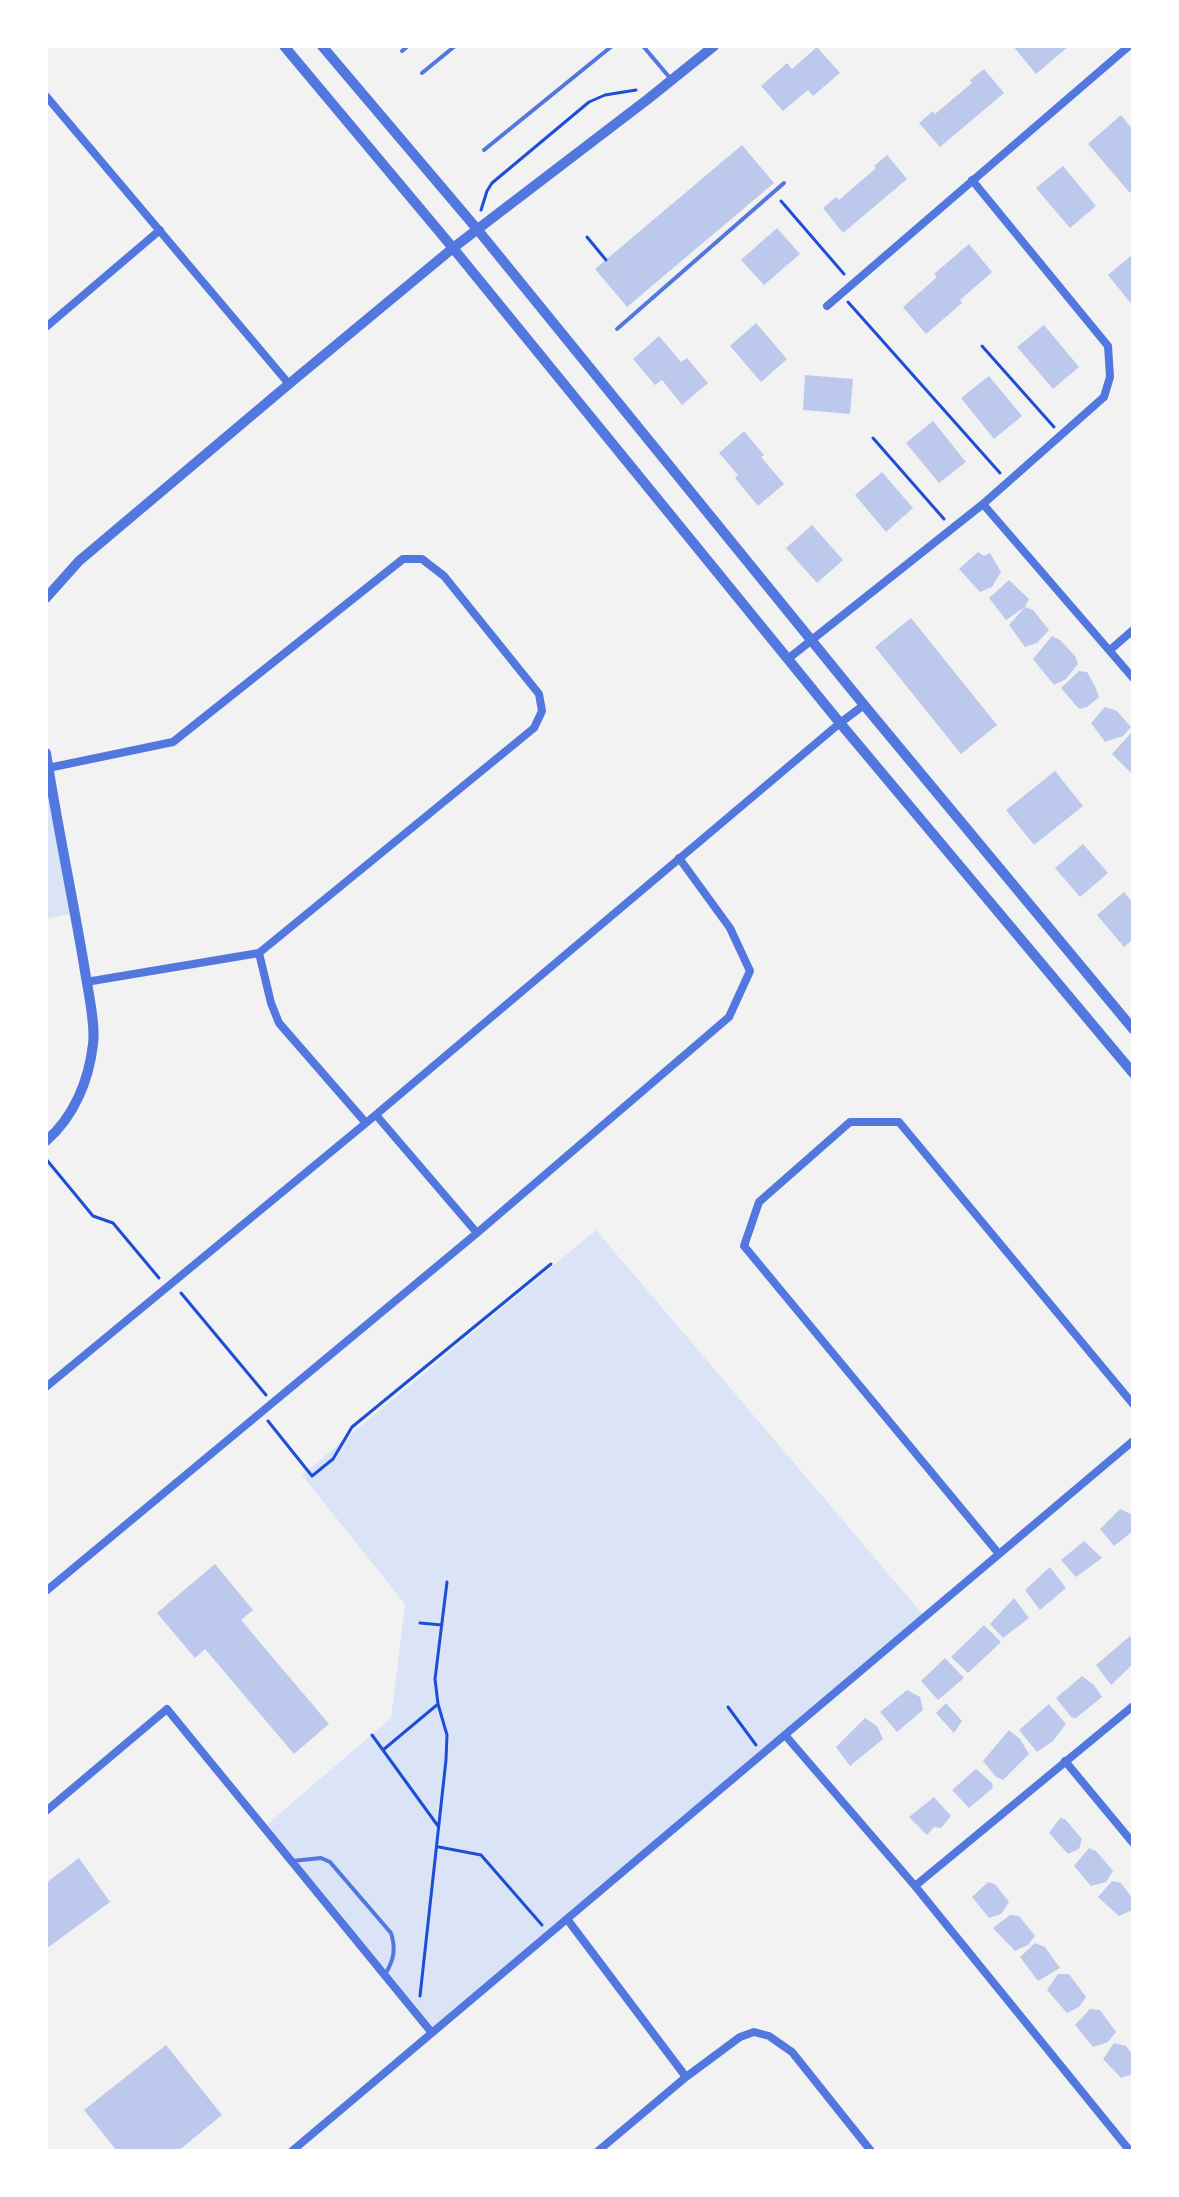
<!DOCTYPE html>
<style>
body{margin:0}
#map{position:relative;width:1179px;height:2197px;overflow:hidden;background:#f2f2f2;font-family:Barlow,sans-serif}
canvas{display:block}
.frame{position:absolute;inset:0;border:48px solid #fff;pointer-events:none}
</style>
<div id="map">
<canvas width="1179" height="2197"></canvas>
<div class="frame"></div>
</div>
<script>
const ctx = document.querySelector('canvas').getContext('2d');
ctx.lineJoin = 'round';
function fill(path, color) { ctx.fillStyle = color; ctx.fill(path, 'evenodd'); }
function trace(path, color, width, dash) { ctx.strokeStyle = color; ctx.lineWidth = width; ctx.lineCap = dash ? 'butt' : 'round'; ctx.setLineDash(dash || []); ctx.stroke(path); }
fill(new Path2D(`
 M46,753l29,160 -29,6z
 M596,1230l329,387 -493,416 -169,-205 128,-110 14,-114 -103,-129z`), '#dbe4f7');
fill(new Path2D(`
 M1013,46h56l-33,28z
 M817,47l23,26 -27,23 -5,-6 -25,21 -22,-25 26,-23 5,6z
 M984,69l20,24 -64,54 -21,-24 14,-12 2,3 37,-31 -2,-3z
 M1121,115l12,15v60l-3,3 -42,-49z
 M742,145l32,38 -147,124 -32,-38z
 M887,155l20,24 -64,54 -20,-25 13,-11 3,3 37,-32 -2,-2z
 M1063,166l33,40 -26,22 -34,-40z
 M777,228l23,26 -36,31 -23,-25z
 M969,244l23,28 -32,28 2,3 -36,31 -23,-27 34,-30 -3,-3z
 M1133,254v52l-25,-31z
 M756,323l31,36 -26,23 -31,-36z
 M1044,325l35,42 -26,22 -36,-42z
 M659,336l22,26 6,-4 21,25 -26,22 -20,-25 -7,5 -22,-26z
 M805,375l48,4 -3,35 -47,-4z
 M989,376l33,40 -28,23 -33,-41z
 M933,421l33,41 -27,21 -33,-40z
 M744,431l20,24 -3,2 23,27 -26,22 -23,-28 3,-3 -19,-22z
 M882,472l31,36 -27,24 -31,-37z
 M812,525l31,35 -26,23 -31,-35z
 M978,552l6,4 6,-3 11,19 -9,15 -12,5 -21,-23z
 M1009,580l20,19 -4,8 -19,13 -17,-22z
 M1025,607l8,3 16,20 -12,13 -12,4 -16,-22z
 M911,618l86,107 -36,29 -86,-107z
 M1052,636l8,4 15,16 3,8 -12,15 -12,6 -21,-26z
 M1079,671l8,1 8,14 4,11 -12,10 -8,2 -18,-21z
 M1105,707l12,4 14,16 -8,9 -18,6 -14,-19z
 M1131,733l2,1v38l-2,1 -19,-19z
 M1055,771l28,35 -49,39 -28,-35z
 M1083,844l25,29 -28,24 -25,-29z
 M1124,892l9,11v36l-9,8 -27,-32z
 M1120,1509l13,6v16l-19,15 -14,-17z
 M1084,1541l18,17 -26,19 -15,-17z
 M215,1564l38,46 -12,10 88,104 -35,30 -89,-105 -10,9 -38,-45z
 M1050,1567l16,21 -26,22 -15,-20z
 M1014,1598l15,20 -26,20 -13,-14z
 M984,1625l17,17 -33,31 -17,-16z
 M1130,1636l3,4v24l-22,21 -15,-20z
 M945,1658l19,20 -26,22 -17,-19z
 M1082,1676l12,9 8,12 -26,21 -5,-1 -15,-19z
 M907,1690l13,7 3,13 -26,22 -17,-20z
 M946,1703l16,18 -8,12 -18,-20z
 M1049,1704l17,20 -13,17 -16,11 -18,-22z
 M865,1718l12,8 6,13 -33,27 -14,-19z
 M1009,1730l11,9 9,15 -26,26 -7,-3 -13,-16z
 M976,1769l16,14 1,5 -24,20 -17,-18z
 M934,1797l17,19 -10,12 -7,-1 -7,8 -18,-18z
 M1060,1818l5,1 17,20 -3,10 -11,5 -19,-21z
 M1089,1848l7,3 17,20 -7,11 -15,4 -17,-20z
 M79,1858l31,44 -64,47v-66z
 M1112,1881l9,2 12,16 -1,11 -13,6 -21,-19z
 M988,1882l7,2 14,18 -8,12 -12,4 -17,-21z
 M1010,1915l9,1 16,20 -7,9 -13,6 -22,-23z
 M1035,1943l10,4 15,21 -22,13 -18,-24z
 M1058,1974h11l17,23 -7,10 -12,6 -20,-23z
 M1090,2009l10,1 16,22 -8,10 -15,5 -18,-22z
 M1114,2043l12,3 7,9v19l-12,4 -18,-19z
 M166,2045l56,70 -44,36h-61l-33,-41z`), '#bdc9ec');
trace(new Path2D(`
 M781,201l63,73
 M481,210l6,-19 5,-8 97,-81 16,-7 31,-5
 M587,237l19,23
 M848,302l152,171
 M982,346l72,81
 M873,438l71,81
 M46,1159l47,57 20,7 46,55
 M181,1293l85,102
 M268,1421l44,55 21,-17 19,-32 199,-163
 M420,1623l22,2
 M728,1707l28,38
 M372,1735l66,91
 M383,1750l55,-46
 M439,1847l42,8 61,70
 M420,1996l26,-236 1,-25 -9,-31 -3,-25 12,-97`), '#1d4ed8', 3);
trace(new Path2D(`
 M643,46l27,32
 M402,51l6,-5
 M422,73l33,-27
 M484,150l128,-104
 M617,329l167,-146
 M292,1861l29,-3 9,4 61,71c5,16 3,26 -5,40`), '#5277de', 4);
trace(new Path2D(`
 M46,96l243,288
 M827,306l302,-260
 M46,327l114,-97
 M983,504l150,174
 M1110,650l23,-20
 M789,658l194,-154 121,-107 6,-20 -2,-31 -136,-166
 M48,768l125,-26 230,-183h19l22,17 95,118 3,17 -8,17 -275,225 -173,29
 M259,953l12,50 8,20 87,100
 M376,1115l101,118
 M46,1387l320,-264 474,-400 24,-18
 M999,1554l-255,-308 15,-44 91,-80h49l234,282
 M46,1591l431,-358 252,-216 21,-46 -20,-43 -51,-70
 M785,1735l130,151 215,265
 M1065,1761l68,82
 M46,1811l121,-102 265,324
 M915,1886l218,-180
 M567,1919l119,158
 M292,2151l841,-710
 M598,2151l88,-74 54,-40 14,-5 15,4 23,16 79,99`), '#5277de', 8);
trace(new Path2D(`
 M284,46l169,202 387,475 293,350
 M322,46l155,183 387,476 269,324
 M46,598l33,-37 210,-177 164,-136 195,-149 66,-53
 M46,753c11,71 26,141 38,212 3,21 12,59 9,79 -4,36 -19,73 -47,97`), '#5277de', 10);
</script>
